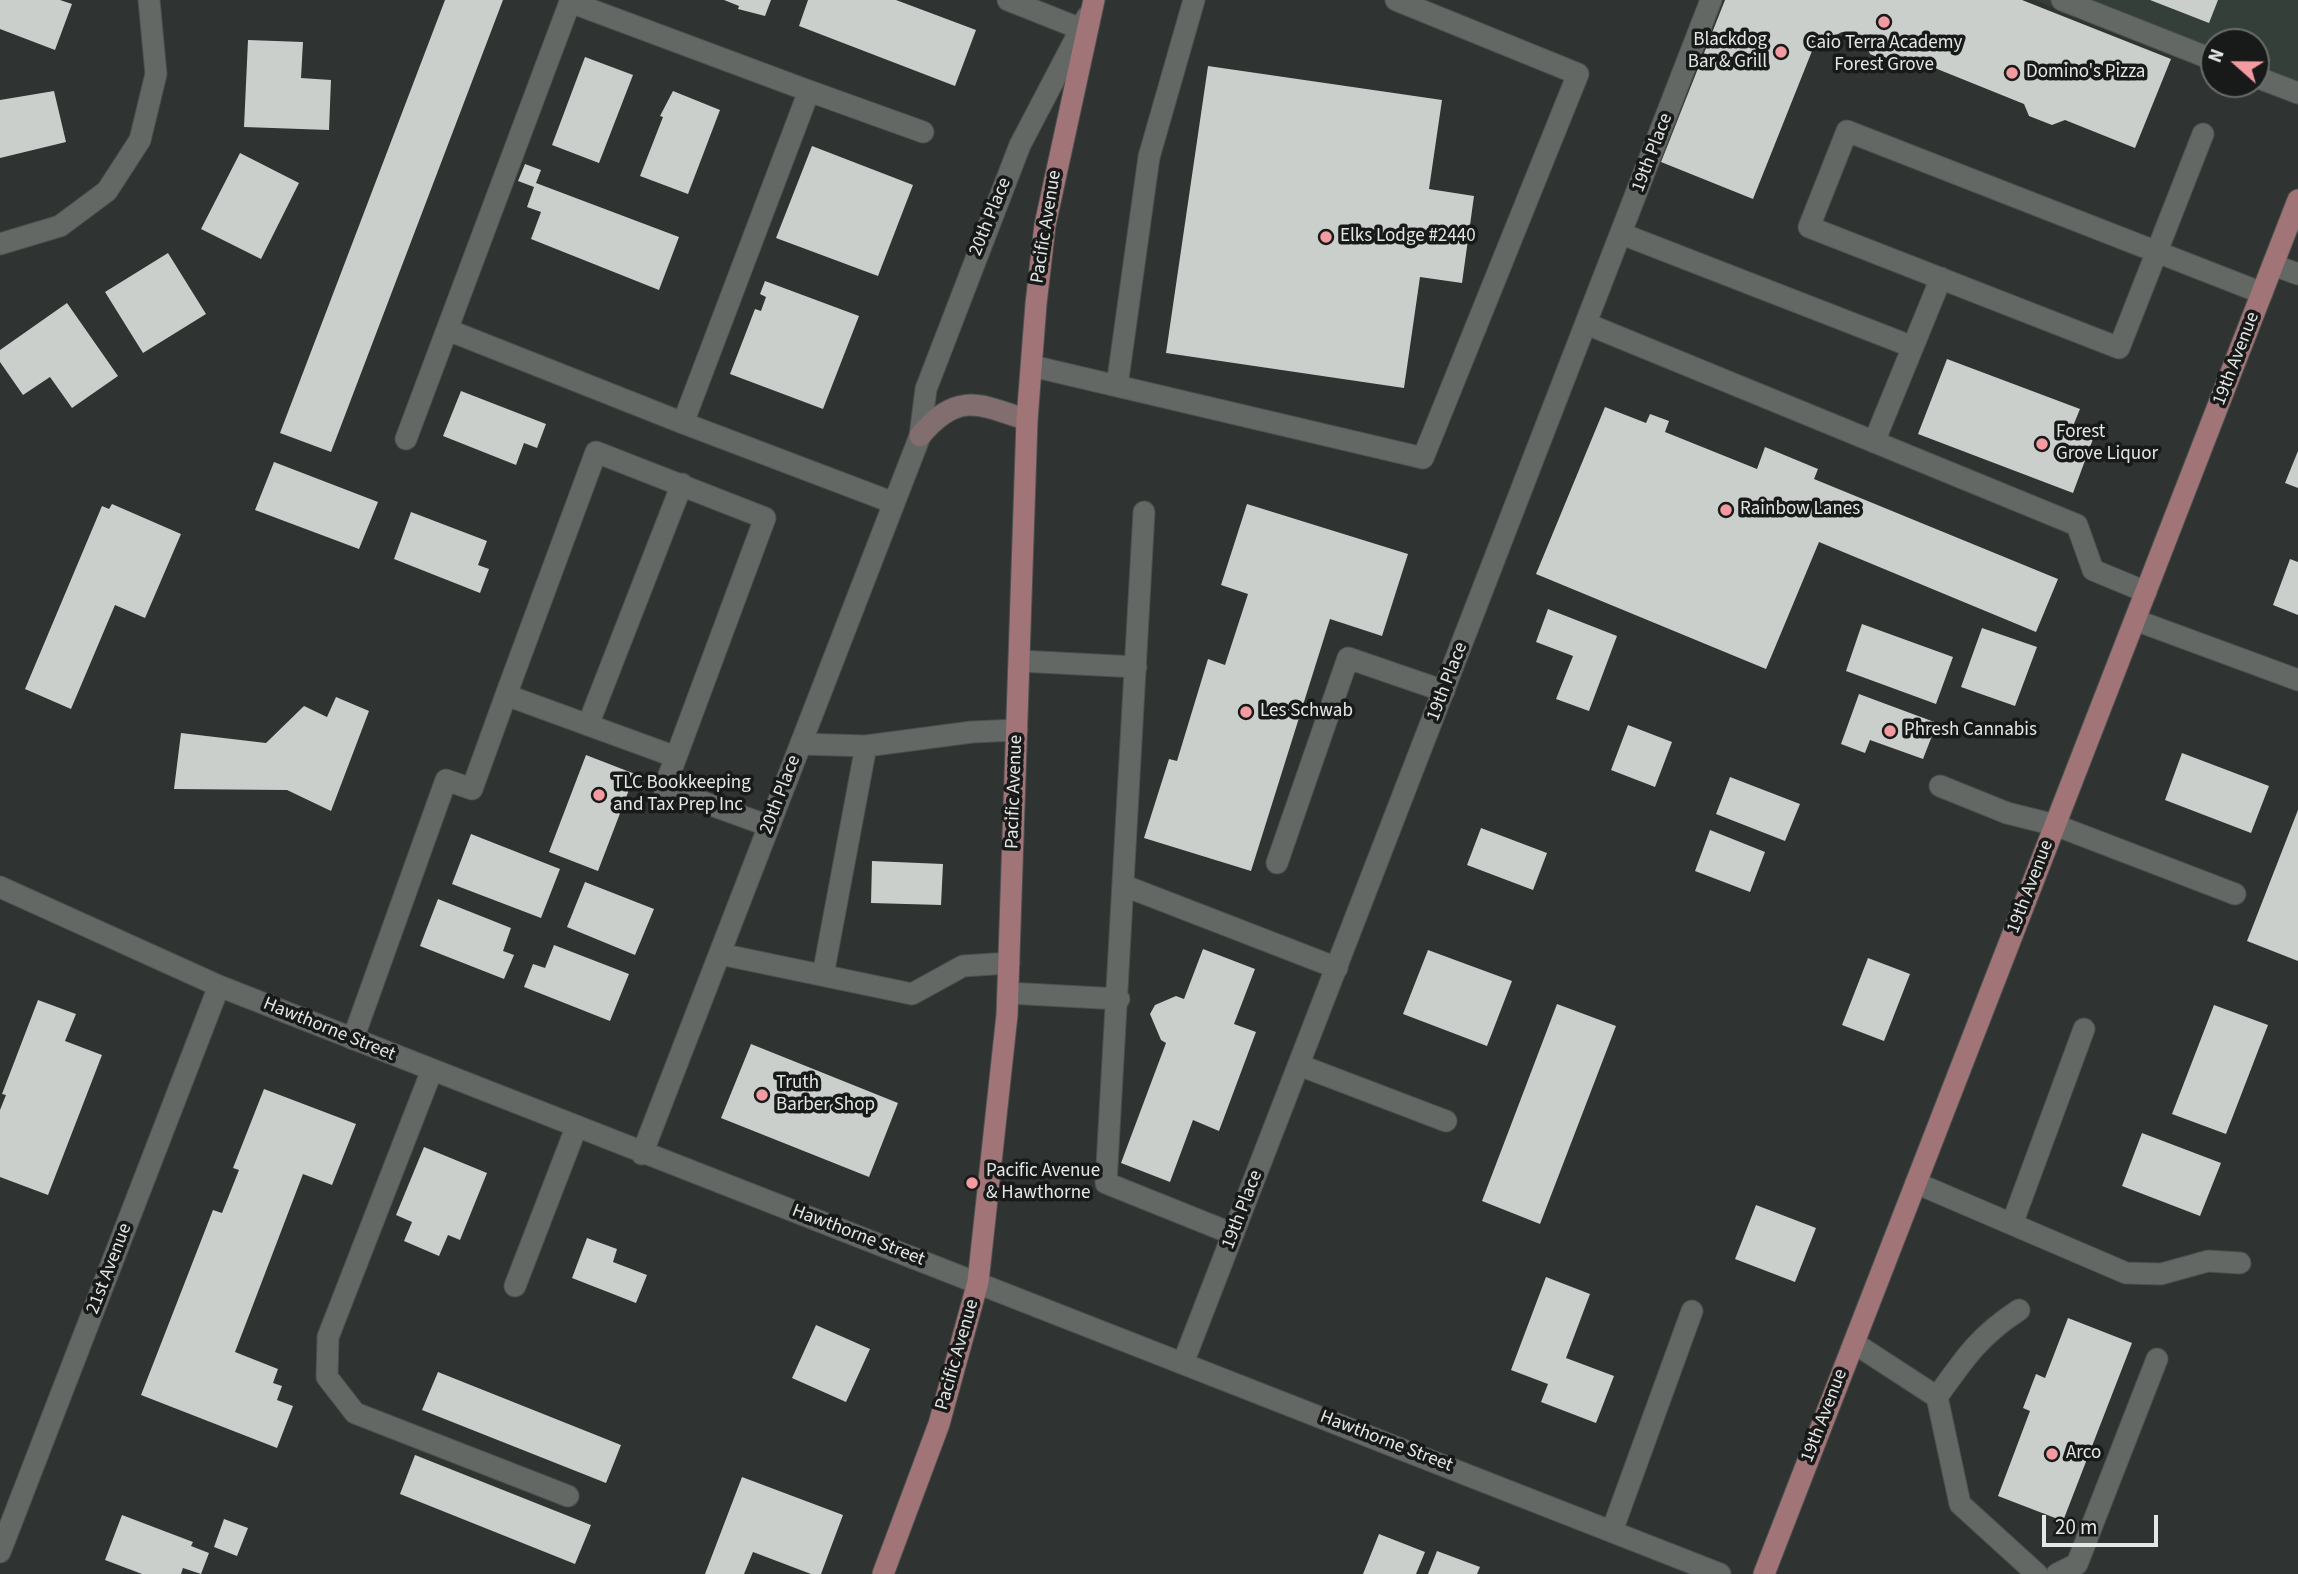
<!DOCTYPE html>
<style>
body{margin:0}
#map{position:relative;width:2298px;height:1574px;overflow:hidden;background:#2f3331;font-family:"Source Sans 3",sans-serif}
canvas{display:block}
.north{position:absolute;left:2200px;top:28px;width:70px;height:70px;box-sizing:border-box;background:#181a19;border:2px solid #6a6c6b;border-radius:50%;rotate:291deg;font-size:19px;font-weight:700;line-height:28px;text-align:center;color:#e4e7e5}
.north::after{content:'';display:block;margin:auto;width:24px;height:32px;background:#f49aa1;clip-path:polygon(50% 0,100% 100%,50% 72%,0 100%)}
.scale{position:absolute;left:2042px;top:1515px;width:116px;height:32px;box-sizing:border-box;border:4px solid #e4e7e5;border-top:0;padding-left:9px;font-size:21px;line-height:24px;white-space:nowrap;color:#e4e7e5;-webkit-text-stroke:5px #181a19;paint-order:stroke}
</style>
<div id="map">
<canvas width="2298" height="1574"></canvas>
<div class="north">N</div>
<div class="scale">20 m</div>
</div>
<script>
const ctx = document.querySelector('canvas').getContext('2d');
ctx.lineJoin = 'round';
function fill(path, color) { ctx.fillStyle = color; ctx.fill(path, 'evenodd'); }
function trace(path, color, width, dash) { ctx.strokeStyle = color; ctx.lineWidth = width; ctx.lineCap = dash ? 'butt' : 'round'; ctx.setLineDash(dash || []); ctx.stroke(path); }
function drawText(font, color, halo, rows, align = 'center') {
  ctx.font = font + ' "Source Sans 3",sans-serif'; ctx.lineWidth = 7; ctx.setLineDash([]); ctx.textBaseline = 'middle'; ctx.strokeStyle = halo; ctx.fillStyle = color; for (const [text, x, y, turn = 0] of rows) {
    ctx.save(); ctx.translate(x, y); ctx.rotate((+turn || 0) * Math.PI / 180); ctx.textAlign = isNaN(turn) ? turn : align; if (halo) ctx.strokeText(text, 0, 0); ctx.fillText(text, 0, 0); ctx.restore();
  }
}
fill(new Path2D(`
 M2035,0h263v105l-52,-21h10v-42h-42v29z`), '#343f39');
fill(new Path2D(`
 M0,0h60l12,4 -17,46 -55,-21z
 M445,0h58l-172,452 -51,-19z
 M724,0h47l-6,16 -27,-7 1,-3z
 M808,0h88l80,30 -21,56 -156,-60z
 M1725,0h297l149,59 -36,89 -70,-28 -13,5 -23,-9 -5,-12 -119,-48 -14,7 -21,-9 -6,-14 -22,-8 -28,14 -61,153 -92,-37z
 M2150,0h68l-9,23z
 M248,40l55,2 -2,36 30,2 -2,50 -85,-3z
 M585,57l48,18 -34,88 -47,-18z
 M1208,66l234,34 -13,89 45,7 -12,87 -42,-6 -16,111 -238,-35z
 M54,91l12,51 -66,16v-58z
 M673,91l47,19 -32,84 -48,-18 23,-59 -3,-1z
 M812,146l101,39 -35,91 -102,-38z
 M240,153l59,30 -38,76 -60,-30z
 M525,164l16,6 -5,13 143,54 -20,53 -128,-51 10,-27 -14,-5 7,-20 -16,-6z
 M168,253l38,61 -63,39 -38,-61z
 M765,281l94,35 -36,93 -93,-35 25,-65 6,2 5,-14 -6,-3z
 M67,303l51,73 -46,32 -22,-31 -27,18 -23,-33v-12z
 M1947,359l133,50 -9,22 22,8 -20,54 -155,-59z
 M461,391l85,33 -9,24 -13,-5 -8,22 -73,-29z
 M1605,407l41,16 4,-9 19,7 -4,11 92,37 8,-22 53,22 -4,10 244,100 -22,53 -217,-90 -53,127 -230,-95z
 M2298,451v37l-13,-5z
 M274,462l104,40 -19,47 -104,-39z
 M112,504l69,30 -36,84 -30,-13 -44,104 -46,-20 77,-183 7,3z
 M1247,504l161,50 -26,82 -52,-17 -79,252 -107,-33 25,-79 8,2 31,-102 17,6 23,-71 -27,-9z
 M411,512l76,29 -9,24 11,4 -9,24 -86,-34z
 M2290,559l8,3v53l-25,-10z
 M1548,609l69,27 -28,75 -33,-12 17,-43 -37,-14z
 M1862,624l91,33 -17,47 -90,-33z
 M1982,628l55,19 -22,59 -54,-19z
 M1859,694l78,29 -14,36 -53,-19 -5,13 -24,-9z
 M336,697l33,14 -38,100 -44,-21 -113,-1 7,-56 85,10 38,-37 23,11z
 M1628,725l44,17 -17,45 -44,-17z
 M2182,753l87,33 -18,47 -86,-33z
 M586,755l49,19 -37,97 -49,-19z
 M1730,777l70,27 -15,37 -69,-27z
 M2298,810v151l-51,-20z
 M1481,828l66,25 -14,37 -66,-25z
 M1710,830l55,22 -15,40 -55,-21z
 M471,834l89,35 -19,49 -89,-34z
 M872,861l71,3 -2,41 -70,-2z
 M585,882l69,27 -19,46 -68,-28z
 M438,899l73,29 -8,23 11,4 -10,24 -84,-33z
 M554,945l75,29 -19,47 -86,-34 9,-23 12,4z
 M1203,949l52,20 -21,55 22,8 -37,99 -26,-11 -23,62 -49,-19 45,-120 -5,-3 -11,-26 5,-9 21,-9 8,3z
 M1428,950l84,31 -25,65 -84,-32z
 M1868,958l42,16 -26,67 -42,-16z
 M38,1000l38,14 -11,27 37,14 -54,140 -48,-18v-67l6,-15 -4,-1z
 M1557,1004l59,22 -76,198 -58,-23z
 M2214,1005l54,20 -42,109 -54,-20z
 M751,1044l147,59 -29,74 -148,-59z
 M264,1089l92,35 -24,61 -29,-11 -68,178 43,17 -5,14 9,3 -5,14 16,6 -16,42 -136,-53 72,-185 9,3 17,-43 -6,-2z
 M2142,1133l79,30 -21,53 -78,-30z
 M424,1147l63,26 -27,67 -12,-5 -9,21 -35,-15 8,-19 -16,-7z
 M1756,1205l60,23 -21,54 -60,-23z
 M587,1238l30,11 -4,13 34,13 -11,28 -64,-25z
 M1546,1277l44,17 -24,64 48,18 -18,47 -55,-21 7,-18 -37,-14z
 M2068,1318l64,25 -69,178 -65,-25 32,-85 -7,-3 13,-34 9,4z
 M816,1325l54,24 -24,53 -54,-24z
 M438,1372l183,73 -15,38 -184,-73z
 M415,1455l176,70 -16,39 -175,-70z
 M742,1477l101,38 -22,59h-10l-58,-22 -9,22h-39z
 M122,1515l71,27 -2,4 18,7 -8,21 -18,-6 -2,6h-39l-37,-14z
 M224,1519l24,9 -11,28 -23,-9z
 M1379,1534l46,18 -9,22h-53z
 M1437,1551l43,16 -3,7h-49z`), '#cacfcc');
const lane = new Path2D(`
 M1008,0l73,29
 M2062,0l152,60
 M2256,77l42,16
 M2203,134l-84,214 -310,-121 38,-96 415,162
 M1622,234l291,113
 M2273,265l25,9
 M1587,324l490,201 16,45 53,22
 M448,330l235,93
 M1032,366l391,92 155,-384 -182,-74
 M1117,386l32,-229 45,-157
 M406,439l164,-437 239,89
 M1874,442l67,-164
 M894,503l-211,-80 126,-332 114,41
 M1144,512l-38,671 127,51
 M2135,620l163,60
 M1020,661l116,6
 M506,695l90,-243 169,66 -89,239
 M588,725l94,-241
 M801,744l65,2
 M1940,786l67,27 48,12 180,69
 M1277,863l71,-205 96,33
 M1125,886l212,82
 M720,954l192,40 51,-28 46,-3
 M823,975l43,-229 106,-14 45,-2
 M1008,993l111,6
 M353,1039l93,-259 26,9 34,-94 170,62 -12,31 105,38
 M1299,1065l147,56
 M432,1070l-104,267 -1,40 28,36 213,83
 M1916,1183l210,90 35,1 47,-13 32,2
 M2012,1224l72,-195
 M515,1286l61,-158
 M1854,1343l83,54 23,107 77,70
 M1937,1397c27,-38 42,-61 82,-87
 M1612,1531l80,-220
 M2057,1574l20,-10 80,-205`);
const street = new Path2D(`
 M0,244l60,-18 47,-35 33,-51 16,-66 -7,-74
 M0,887l219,99 1501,588
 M642,1154l278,-718 6,-47 94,-244 67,-128
 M1183,1363l528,-1363
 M0,1552l219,-566`);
const secondary = new Path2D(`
 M920,436c37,-44 57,-33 107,-16`);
const primary = new Path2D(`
 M883,1574l56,-150 39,-142 29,-267 20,-595 9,-116 9,-79 49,-225
 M1764,1574l534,-1374`);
trace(lane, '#4c504e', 23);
trace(street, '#4c504e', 23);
trace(secondary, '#4c504e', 23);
trace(primary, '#4c504e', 23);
trace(lane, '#636865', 21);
trace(street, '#636865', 21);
trace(secondary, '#826e6e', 21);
trace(primary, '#a17578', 21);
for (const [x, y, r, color] of [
 [1884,22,7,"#f49aa1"],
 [1781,52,7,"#f49aa1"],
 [2012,73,7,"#f49aa1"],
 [1326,237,7,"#f49aa1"],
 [2042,444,7,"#f49aa1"],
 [1726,510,7,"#f49aa1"],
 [1246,712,7,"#f49aa1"],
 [1890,731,7,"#f49aa1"],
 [599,795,7,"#f49aa1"],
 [762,1095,7,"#f49aa1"],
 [972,1183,7,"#f49aa1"],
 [2052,1454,7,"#f49aa1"]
]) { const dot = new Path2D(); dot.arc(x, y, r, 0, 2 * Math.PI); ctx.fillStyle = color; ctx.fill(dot); trace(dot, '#181a19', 2.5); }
drawText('19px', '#e4e7e5', '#181a19', [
 ["Blackdog",1767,41,"right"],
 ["Bar & Grill",1767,63,"right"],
 ["Caio Terra Academy",1884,44,"center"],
 ["Forest Grove",1884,66,"center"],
 ["Domino's Pizza",2026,73],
 ["Elks Lodge #2440",1340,237],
 ["Forest",2056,433],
 ["Grove Liquor",2056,455],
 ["Rainbow Lanes",1740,510],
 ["Les Schwab",1260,712],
 ["Phresh Cannabis",1904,731],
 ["TLC Bookkeeping",613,784],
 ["and Tax Prep Inc",613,806],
 ["Truth",776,1084],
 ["Barber Shop",776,1106],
 ["Pacific Avenue",986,1172],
 ["& Hawthorne",986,1194],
 ["Arco",2066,1454]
], 'left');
drawText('19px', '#e4e7e5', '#181a19', [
 ["19th Place",1653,153,-69],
 ["20th Place",991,217,-68],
 ["Pacific Avenue",1047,227,-81],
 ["19th Avenue",2237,359,-69],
 ["19th Place",1448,682,-69],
 ["Pacific Avenue",1015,792,-88],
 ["20th Place",781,795,-69],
 ["19th Avenue",2031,887,-69],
 ["Hawthorne Street",329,1030,22],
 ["19th Place",1243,1210,-69],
 ["Hawthorne Street",858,1236,21],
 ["21st Avenue",110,1269,-69],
 ["Pacific Avenue",958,1355,-74],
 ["19th Avenue",1825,1416,-69],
 ["Hawthorne Street",1386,1442,21]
]);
</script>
